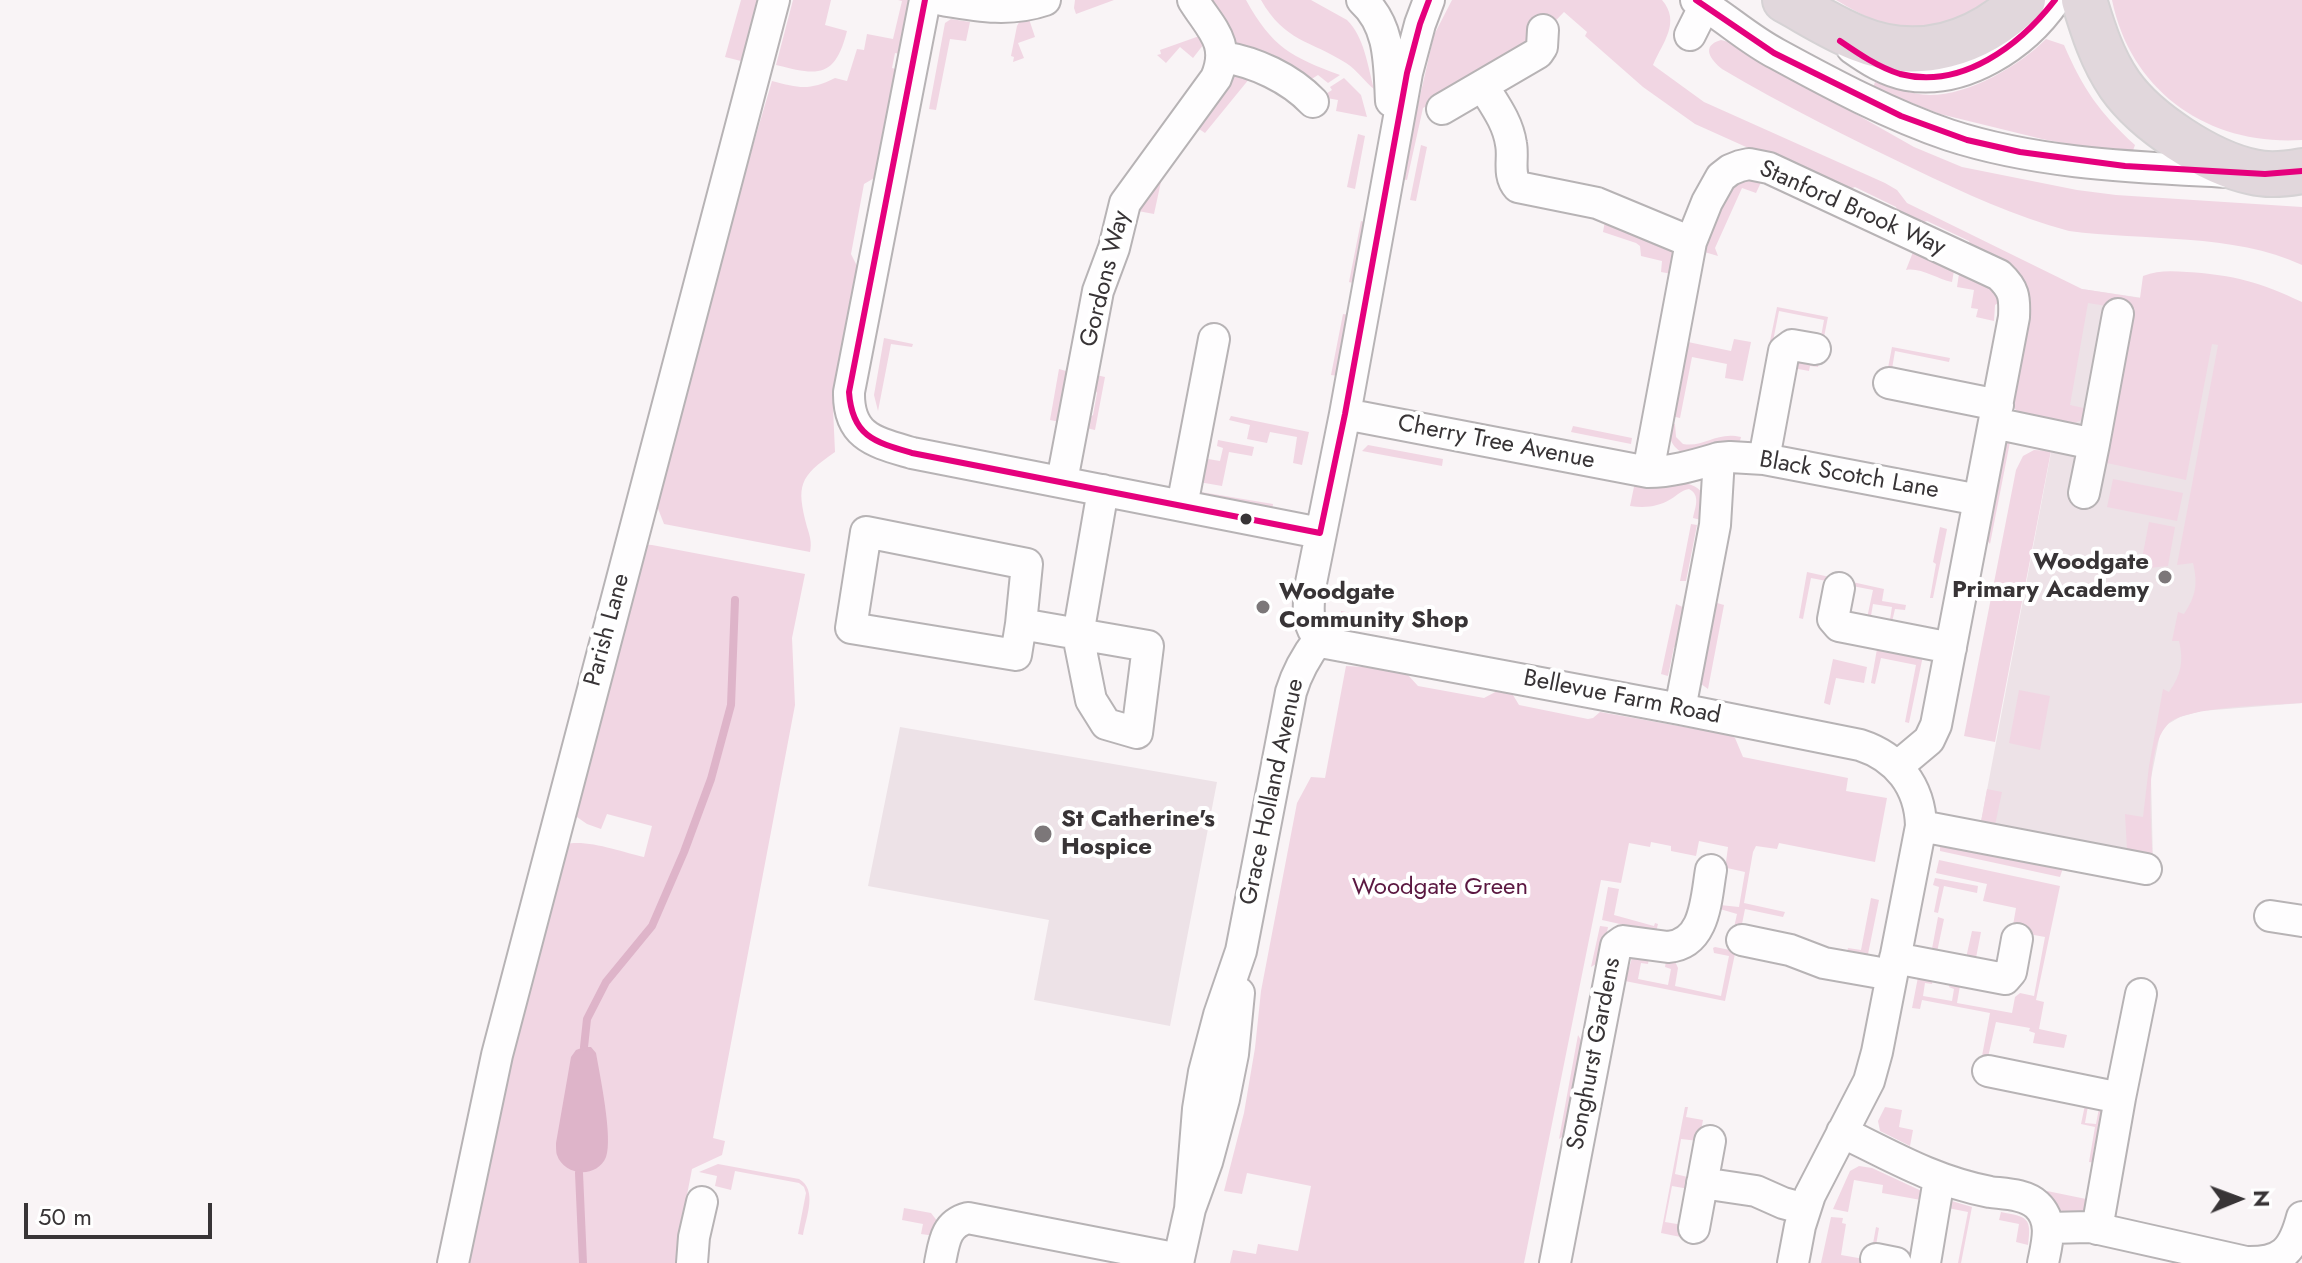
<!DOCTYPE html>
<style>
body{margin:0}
#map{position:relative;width:2302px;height:1263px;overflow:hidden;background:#f9f4f6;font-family:Jost,sans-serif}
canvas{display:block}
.north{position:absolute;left:2198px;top:1159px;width:80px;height:80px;-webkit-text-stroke:6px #fff;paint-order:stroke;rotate:89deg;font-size:22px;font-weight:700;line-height:32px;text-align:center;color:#383436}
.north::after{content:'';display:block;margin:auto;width:28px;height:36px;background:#383436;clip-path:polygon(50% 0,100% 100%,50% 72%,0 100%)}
.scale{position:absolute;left:24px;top:1203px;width:188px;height:36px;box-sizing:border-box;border:4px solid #383436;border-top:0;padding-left:10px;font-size:24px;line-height:28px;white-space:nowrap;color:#383436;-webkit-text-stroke:6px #fff;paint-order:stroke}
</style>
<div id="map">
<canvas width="2302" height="1263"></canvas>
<div class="north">N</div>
<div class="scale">50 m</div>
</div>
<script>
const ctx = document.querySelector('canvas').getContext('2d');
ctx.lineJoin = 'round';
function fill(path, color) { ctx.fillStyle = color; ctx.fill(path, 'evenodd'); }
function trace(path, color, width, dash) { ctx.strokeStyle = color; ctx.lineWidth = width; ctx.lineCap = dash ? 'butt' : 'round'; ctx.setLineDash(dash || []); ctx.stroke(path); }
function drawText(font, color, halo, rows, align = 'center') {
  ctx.font = font + ' Jost,sans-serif'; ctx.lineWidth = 8; ctx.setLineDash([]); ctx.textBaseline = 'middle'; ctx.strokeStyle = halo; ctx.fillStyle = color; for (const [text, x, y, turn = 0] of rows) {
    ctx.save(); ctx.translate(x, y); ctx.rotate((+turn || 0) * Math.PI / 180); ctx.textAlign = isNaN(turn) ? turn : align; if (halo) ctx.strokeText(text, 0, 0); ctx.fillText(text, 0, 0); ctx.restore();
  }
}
fill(new Path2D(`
 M2082,289l128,19 92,31v364l-101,8 -21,6 -12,7 -8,10 -9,44 2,86 -177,-16z
 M900,727l317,55 -47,244 -136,-26 15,-80 -181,-34z`), '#ede2e7');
fill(new Path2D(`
 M741,0h21l-17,62 -20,-5z
 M793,0h38l-6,25 22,6c-12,47 -28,45 -71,34z
 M898,0h13l-11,54 -5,-1 -3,15 7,2 -23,107 -12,7 -13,70 8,16 -26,138 2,44c-36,25 -39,33 -28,75 3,9 5,16 3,25l-146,-28 -9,-23 62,-234 55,-186c27,7 37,10 63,-3l12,3 10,-32 7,1 3,-16 26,5 9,-38z
 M1075,0h39l-38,14 -2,-6z
 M1203,0h43c26,47 45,57 94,75l-12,8 -10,-8 -8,5 -77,-35z
 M1261,0h50l36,20c17,16 21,47 27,69 -9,-7 -17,-19 -28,-26 -36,-23 -61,-21 -85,-63z
 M1452,0h210c19,22 1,42 -9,65l51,37 181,81 12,7 10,13 175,86 58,9 3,-22c15,-6 29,-5 44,-4 48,3 72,10 115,30v401c-27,2 -117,3 -134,21 -25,25 -16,106 -15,140l-26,-14 -2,-36 18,3 6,-51 14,-77 6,3c12,-17 15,-31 10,-51h-7l6,-29 6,2c12,-18 14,-30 9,-51l-16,2 41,-220 -6,-1 -26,136 -84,-18 29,-152 -43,-7 -18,102 18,4 -6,11 -13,5 -50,-12 -4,-4 -3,-9 16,-88 -55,-61 -4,-10 -42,-20 -11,5 -16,-9 -4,-10 -41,-20 -11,4 -149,-67 -52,-37 -58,-51 2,-4 -23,-20 -34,35 -107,61 -16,72 -6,-1 33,-144z
 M1836,0h165c-38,17 -78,38 -120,23 -16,-6 -31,-15 -45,-23z
 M2112,0h190v140c-92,6 -171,-47 -190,-140z
 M1028,16l7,21 -17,6 6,15 -11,4 1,-5 -3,-1 6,-30 5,-9z
 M951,19l19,3 -4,19 -16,-2 -14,71 -7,-1 16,-86z
 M1205,34l2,6 -14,18 -13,-11 -14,16 -9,-8 4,-1 -1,-4z
 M2046,39l18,6c19,44 35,67 71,100l-4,11 -89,-17 -102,-25 -67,-26 2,-6c18,6 35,12 55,13 39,0 89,-29 116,-56z
 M1721,40l8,2 185,105 48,20 115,23 39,5 186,12v58c-68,-32 -159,-24 -233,-34 -53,-14 -105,-38 -155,-62 -65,-31 -129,-63 -192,-100 -11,-9 -22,-23 -1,-29z
 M1234,69l20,4 -49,60 -6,-4 -2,-10z
 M1344,78l17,17 6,22 -31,-6 2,-11 -17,-3 11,-7 -2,-3z
 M1358,134l7,2 -10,53 -8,-2z
 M1421,145l6,2 -11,54 -6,-1z
 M1764,176l-8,17 -14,-5 -27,60 3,8 -17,-5 5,-23 30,-48z
 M1162,177l-8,37 -16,-3v-4z
 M1606,215l9,11 24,12 8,-3 18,9 9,11 -2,19 -11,-2 1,-11 -21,-5 -1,-10 -4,-3 -33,-11z
 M1361,221l7,2 -12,61 -7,-2z
 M1918,248l37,17 -3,17c-15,-3 -32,-15 -46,-12l7,-18z
 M1960,267l36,24 4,11 -5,3 -1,16 -18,-4 2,-8 -7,-1 3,-18 -17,-3z
 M1777,307l51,10 -10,50 -8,-1 -1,5 -16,-3 1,-9 22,5 8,-44 -45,-9 -7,35h-3z
 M1343,314l7,1 -11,61 -8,-1z
 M884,338l29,6 -1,3 -21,-3 -13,67 -4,-16z
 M1734,339l17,3 -8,39 -18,-3 2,-14 -35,-7 -12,61 -13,-3 13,-69 8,-4 43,9z
 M1892,347l58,11 -1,4 -54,-11 -3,18 -4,-1z
 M1059,369l7,2 6,4 -8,48 -14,-3z
 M1092,374l13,3 -10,53 -13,-3 2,-6 9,-6 4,-22 -6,-10z
 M1231,416l78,16 -7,33 -9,-2 4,-26 -27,-5 -3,11 -20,-4 3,-14 -21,-5z
 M1668,422l7,2 1,13 7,7c21,4 33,-13 58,-7l-2,8 -56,8c-14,-8 -14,-17 -15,-31z
 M1573,426l59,12 -1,6 -60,-12z
 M1202,437l10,2 -4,20 12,2 3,-13 -6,-2 1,-6 36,7 -2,9 -23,-4 -7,34 -29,-5z
 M2010,442l-20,102 -8,-11 21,-87z
 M1368,445l75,14 -1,7 -80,-15z
 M2034,450l17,1 -56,291 -31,-6 52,-266 7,-14z
 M2113,479l70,14 -6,28 -70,-14z
 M1635,482c15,0 61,-5 67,12 2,7 0,18 -1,26l-8,-2c2,-10 8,-23 -4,-29 -9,2 -11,6 -18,10 -13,8 -26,9 -41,7z
 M1195,491l78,13 -1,7 -78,-14z
 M2149,522l26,5 -7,39 -28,3z
 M1691,524l6,1 -11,56h-6z
 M1940,527l7,2 -14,69h-3l6,-34 -3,-2z
 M637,544l15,1 153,29 -13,64 3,67 -82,433 12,3 -3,14 -30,14 -6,31 7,2 -12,61h-218l36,-174 67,-245c21,-5 57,8 78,13l8,-31 -45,-12 -6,15 -14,-5 -13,-9z
 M1807,572l77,17 -2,12 24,4 -1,5 -10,-1 -3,13 -3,4 3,-19 -19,-3 -3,18 -3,-4 6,-28 -62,-12 -8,41 -4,-1z
 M1717,603l7,2 -16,84 -7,-5 6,-30 -5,-2 9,-48z
 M1676,604l11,5 -7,38h-6l-6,29 -7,-2z
 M1341,611l61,12 -1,7 -57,-11 -3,-1z
 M1890,643l34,8 -15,72 -4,-1 11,-57 -35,-7 -6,26 -4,-1 6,-34 11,2z
 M1833,659l34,8 -3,16 -28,-5 -6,27 -6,-2z
 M1346,666l51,3v3l11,3 10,11 66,12 17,-9 9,1 9,15 69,14 5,-1 7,-6 130,23 5,3 8,19 105,21 -2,13 41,7 -12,64 -96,-19 -2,6 -21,-3 -3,6 -9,51 41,9 -2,5 -38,-8 -5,25 -7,-2 4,-18 -17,-5v-4l19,2 6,-35 -18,-4 -1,-6 2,-15 -29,-6 -3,15 -25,-5v-5l-20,-4 -1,5 -21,-4 -8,40 -20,-3 -77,383h-294l3,-13 23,4 2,-10 40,7 13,-65 -64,-13 -5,21 -18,-3 20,-78 11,-65 6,-57 36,-188 14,-26 14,1z
 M2019,690l31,6 -10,54 -31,-7z
 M1987,789l15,3 -8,38 -14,-3z
 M1940,843l124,22 -4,12 -120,-26z
 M1939,860l121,26 -24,114 8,2 -5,27 28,6 -3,13 -31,-5 2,-10 -6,-2 1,-3 -34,-6 -8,35 -6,-1 8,-43 -68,-13 -2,9 -8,-1 7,-36h15l-2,12 -7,-1 -2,13 29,5 2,-12 -5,-2 2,-12 10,5 -4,23 55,10 3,-16 5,-4 14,3 11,-59 -33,-6 4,-23 -33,-7 4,-17 -51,-11z
 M1935,878l43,8 -1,7 -33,-7 -6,27 -4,-1 5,-25 -6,-2z
 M1608,887l11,2 -5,26 40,11 1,-3 3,1 -2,8 -54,-12z
 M1871,898l8,2 -12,59 -21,-3 2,-8 13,2z
 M1938,917l6,2 -7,33 29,6 6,-27 9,1 -6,31 -44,-9z
 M1600,926l8,1 -7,34 -10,6z
 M1715,947l15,3v-3l6,2 -11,52 -100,-20 7,-23 7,-7 11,1 -2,12 -7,-1 -3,16 30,6 3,-16 -6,-2 2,-13 6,3 5,11 -3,18 46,10 8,-40 -15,-3 -1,-5z
 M1578,1035l7,12 -16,85 -10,7z
 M2100,1103l4,4 3,17 -9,7 -5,23 6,9 -10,-1 6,-35 -14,-3 4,-19 3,1 -3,17 11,1z
 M1685,1107h3l-2,10 17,3 -4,21 -18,-2 -6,35 17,4 -3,11 -17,-3 -7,36 18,3 23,9 -1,8 -44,-9z
 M1885,1107l17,3 -3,17 14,3 -3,16 -30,-15 -2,-10z
 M718,1164l81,15c19,11 7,38 4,56l-5,-1 8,-41 -2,-6 -5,-4 -64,-12 -4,19 -16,-4 2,-10 -18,-4z
 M1859,1166l13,2 56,26 -6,36 -7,-1 6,-29 -39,-7 1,-8 -29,-5 -6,32 -15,-3 17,-38z
 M2047,1191l44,9c-10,23 -32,14 -45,-2z
 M1945,1199l27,8 -11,56h-3l10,-51 -25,-5z
 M904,1208l27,5 7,9 -3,14 -14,-2 2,-10 -21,-4z
 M2001,1212c26,5 31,5 27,33l-12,-3 3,-18 -20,-4z
 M1831,1217l12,1 -1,5 4,1 -5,31 29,5 6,-33 3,1 -6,35h-52z`), '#f1d6e3');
fill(new Path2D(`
 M584,1047h7l5,6c4,23 17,85 10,104 -9,22 -42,19 -49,-2 -1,-2 -1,-10 -1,-12l15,-86 5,-7z`), '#deb4c9');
trace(new Path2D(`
 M584,1047l3,-28 19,-37 46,-56 32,-74 27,-73 20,-74 4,-105
 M579,1173l4,90`), '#deb4c9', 8);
const minor = new Path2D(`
 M925,0l-76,392c-1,45 26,50 63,61l408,80
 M942,0c36,6 68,12 103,0
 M1362,0c29,26 27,65 29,101
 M1429,0l-9,24 -13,49 -62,341 -34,169c-3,21 -7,47 15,60l354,66 180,36c37,12 60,41 61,81l-44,226 -8,29 -59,114 -10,31 -7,37
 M1696,0c28,16 52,39 81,54 55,30 113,61 172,81 89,29 185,32 278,37
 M1690,35l15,-30
 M1852,48c17,12 34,23 55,27 57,10 117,-30 148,-75
 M1223,57c32,5 67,21 90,45
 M1483,86c11,18 25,36 28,58 3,14 -4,31 7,43l79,16 94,39
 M1442,109l96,-56 4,-6 1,-17
 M1889,383l109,22
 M1345,414l303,58c25,0 47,-7 71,-14l-4,67 -35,184
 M1994,423l100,21 24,-130
 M1719,458l11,-1 34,2 215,41
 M1764,459l20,-108 8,-6 23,4
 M1648,472l43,-230 16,-40 14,-25 9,-7 10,-4 9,-2 20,4 230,107c15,14 16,22 15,42l-78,408 -7,15 -31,26
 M1062,481l36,-190 16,-43 11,-45 91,-125c15,-35 -5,-49 -23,-78
 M2084,493l10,-49
 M1182,506l32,-167
 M1839,588l-6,31 6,7 112,22
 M1021,624l6,-60 -161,-32 -15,96 165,27 5,-31 127,22 -11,87 -31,-9 -15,-24 -13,-65 25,-145
 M1921,826l225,43
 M2270,916l32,5
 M1742,940l48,10 34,13 68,12
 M1895,958l110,21 6,-7 6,-33
 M1988,1071l132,27
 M1842,1132c51,25 92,49 148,60 15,2 35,2 47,13 17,16 10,38 6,58
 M1702,1183l54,8 27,12 22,6
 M1190,1209l8,-100 6,-37 15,-57 22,-64 50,-259c6,-20 15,-36 28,-53
 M1694,1228l16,-87
 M2048,1228l42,-1 156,35c36,1 47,-11 56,-45
 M2097,1229l23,-131 21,-104
 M1876,1259l20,4
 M453,1263l44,-208 277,-1055
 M692,1263l2,-26 8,-35
 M940,1263c4,-20 5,-39 28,-45l211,41
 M1178,1263l12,-54 17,-47 17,-63 9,-45 6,-61
 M1555,1263l61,-317 7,-5 45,6c38,-3 38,-49 43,-77
 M1925,1263l14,-84`);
const highway = new Path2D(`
 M1785,0c24,13 47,28 72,38 60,25 121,7 166,-38
 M2084,0c9,30 18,59 36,85 26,37 89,78 133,87 16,4 33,2 49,-1`);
trace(minor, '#b7b3b5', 34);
trace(highway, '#d5d2d4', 48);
trace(minor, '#fefdfe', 30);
trace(highway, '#e1d7dc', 44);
trace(new Path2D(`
 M925,0l-76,392c3,44 25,50 63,61l408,80 25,-119 62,-341 13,-49 9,-24
 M1696,0l78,53 127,63 66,24 53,12 105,14 140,8 37,-3
 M1840,41c19,13 38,26 60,33 62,16 120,-29 155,-74`), '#e5007d', 6);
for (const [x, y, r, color] of [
 [1246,519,7,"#383436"],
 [2165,577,8,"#7c7779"],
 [1263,607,8,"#7c7779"],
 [1043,834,10,"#7c7779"]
]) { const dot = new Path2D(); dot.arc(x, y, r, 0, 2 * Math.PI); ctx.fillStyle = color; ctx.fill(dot); trace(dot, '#fff', 3); }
drawText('24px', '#383436', '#fff', [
 ["Stanford Brook Way",1852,209,24],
 ["Gordons Way",1106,279,-76],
 ["Cherry Tree Avenue",1496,443,11],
 ["Black Scotch Lane",1849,476,10],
 ["Parish Lane",608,630,-75],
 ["Bellevue Farm Road",1622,698,11],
 ["Grace Holland Avenue",1273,792,-78],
 ["Songhurst Gardens",1595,1054,-79]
]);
drawText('bold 24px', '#383436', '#fff', [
 ["Woodgate",2149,563,"right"],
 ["Primary Academy",2149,591,"right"],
 ["Woodgate",1279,593],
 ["Community Shop",1279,621],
 ["St Catherine's",1061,820],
 ["Hospice",1061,848]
], 'left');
drawText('24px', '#5b1841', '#fff', [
 ["Woodgate Green",1440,888]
]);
</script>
